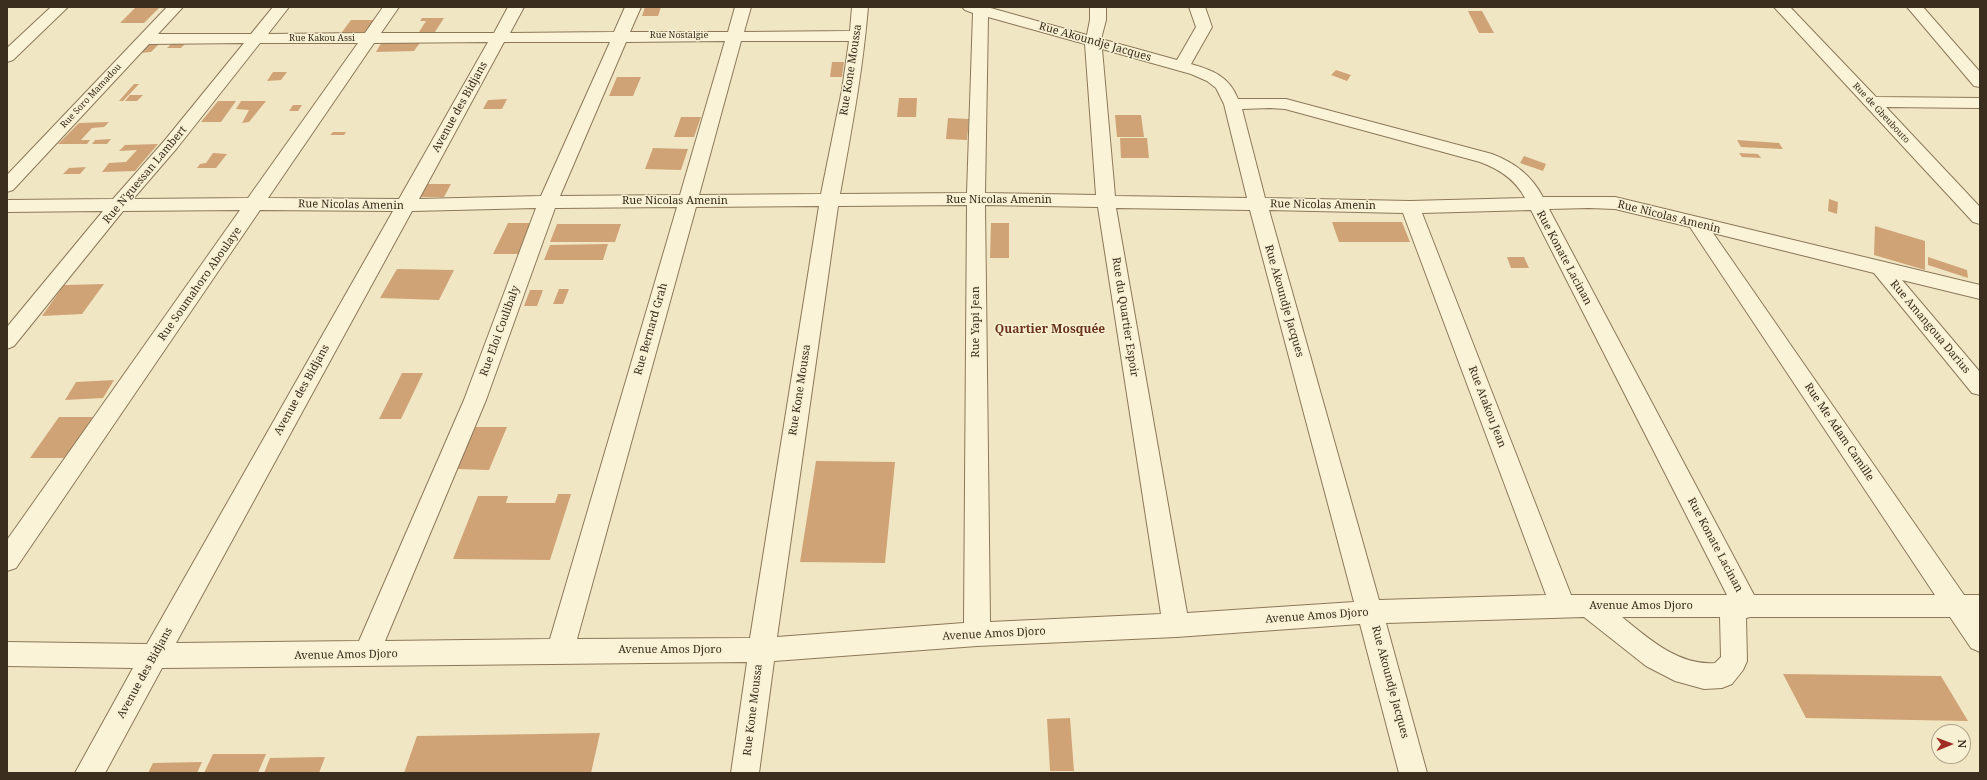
<!DOCTYPE html>
<meta charset="utf-8">
<style>
body{margin:0}
#map{position:relative;width:1987px;height:780px;overflow:hidden;background:#f0e6c3;font-family:"Noto Serif",serif}
canvas{display:block}
.frame{position:absolute;inset:0;border:8px solid #3b2e1e;pointer-events:none}
.north{position:absolute;left:1931px;top:724px;width:40px;height:40px;box-sizing:border-box;background:#f7f0d3;border:1px solid #aca28b;border-radius:50%;rotate:89deg;font-size:11px;font-weight:700;line-height:16px;text-align:center;color:#3b2e1e}
.north::after{content:'';display:block;margin:auto;width:14px;height:18px;background:#9e2e26;clip-path:polygon(50% 0,100% 100%,50% 72%,0 100%)}
</style>
<div id="map">
<canvas width="1987" height="780"></canvas>
<div class="frame"></div>
<div class="north">N</div>
</div>
<script>
const ctx = document.querySelector('canvas').getContext('2d');
ctx.lineJoin = 'round';
function fill(path, color) { ctx.fillStyle = color; ctx.fill(path, 'evenodd'); }
function trace(path, color, width, dash) { ctx.strokeStyle = color; ctx.lineWidth = width; ctx.lineCap = dash ? 'butt' : 'round'; ctx.setLineDash(dash || []); ctx.stroke(path); }
function drawText(font, color, halo, rows, align = 'center') {
  ctx.font = font + ' "Noto Serif",serif'; ctx.lineWidth = 3; ctx.setLineDash([]); ctx.textBaseline = 'middle'; ctx.strokeStyle = halo; ctx.fillStyle = color; for (const [text, x, y, turn = 0] of rows) {
    ctx.save(); ctx.translate(x, y); ctx.rotate((+turn || 0) * Math.PI / 180); ctx.textAlign = isNaN(turn) ? turn : align; if (halo) ctx.strokeText(text, 0, 0); ctx.fillText(text, 0, 0); ctx.restore();
  }
}
fill(new Path2D(`
 M136,7h24l-16,16h-24z
 M645,7h16l-3,9h-16z
 M1468,11h14l12,22h-15z
 M422,18h22l-11,17h-21l2,-3h5l7,-11h-6z
 M351,20h25l-12,16h-25z
 M383,40h39l-8,11 -38,1z
 M149,43h11l-9,9 -11,1z
 M172,43h14l-5,5h-14z
 M832,62h12l-2,15h-12z
 M1336,70l15,5 -4,6 -16,-6z
 M273,72h14l-6,8 -14,1z
 M617,77h24l-8,19h-24z
 M134,84h5l-16,17h-4z
 M130,95h13l-6,6h-12z
 M899,98h18l-1,19h-19z
 M507,99l-5,10h-19l5,-9z
 M218,101h18l-15,21h-20z
 M241,101h25l-17,21 -7,1 7,-13 -13,-1z
 M293,105h9l-4,6h-9z
 M1115,115h26l3,22h-27z
 M681,117h20l-7,20h-20z
 M948,118l21,1 -2,21 -21,-1z
 M109,122l-5,5 -12,1 -11,12h9l-3,4h-29l21,-21z
 M333,132h13l-2,3h-14z
 M1120,138h27l2,20h-28z
 M111,139l-4,5h-15l3,-4z
 M1737,140l42,3 4,6 -42,-2z
 M158,144l-23,27 -33,1 7,-9 17,-1 11,-12 -18,1 6,-6z
 M653,148l35,1 -7,21 -36,-1z
 M213,153l14,1 -11,14h-19l3,-4 6,-1z
 M1739,153l19,1 3,4 -19,-1z
 M1524,156l22,8 -3,7 -23,-8z
 M86,167l-6,7h-17l6,-6z
 M422,184h29l-7,13h-29z
 M1829,199l9,3 -1,12 -9,-3z
 M1332,222h70l8,20h-71z
 M508,223h24l-14,31h-25z
 M991,223h18v35h-19z
 M557,224h64l-6,18h-65z
 M1875,226l50,15v29l-51,-15z
 M608,244l-5,16h-59l6,-15z
 M1507,257h17l5,11h-18z
 M1928,257l39,13 1,8 -40,-13z
 M397,269l57,1 -15,30 -59,-2z
 M104,284l-22,30 -40,2 22,-31z
 M559,289h10l-6,15h-10z
 M530,290h13l-6,16h-13z
 M402,373h21l-22,46h-22z
 M114,380l-11,18 -38,2 11,-18z
 M59,417h34l-28,41h-35z
 M475,427h32l-18,43 -32,-1z
 M816,461l79,1 -10,101 -85,-1z
 M558,494h13l-21,66 -97,-1 25,-63h30l-2,7h49z
 M1783,674l158,2 27,45 -162,-3z
 M1070,718l4,53h-24l-3,-52z
 M600,733l-9,40h-187l13,-37z
 M213,754h53l-8,19h-54z
 M325,757l-6,16h-55l6,-15z
 M202,762l-5,11h-49l5,-10z`), '#d0a377');
const minor = new Path2D(`
 M51,7h17l-55,53 -6,2v-14z
 M167,7h16l-25,27h93l22,-27h16l-21,27 97,-1 18,-26h16l-18,26h113l14,-26h16l-14,26 104,-1 11,-25h16l-11,25h98l7,-25h16l-7,25 106,-1 2,-24h16c-5,63 -17,125 -28,187l127,-1 6,-180 -8,-3 -3,-3h25l100,28 3,-15v-13h16v13l-5,19 76,21 19,-33 -7,-20h16l7,20 -21,37c21,6 38,12 47,35h48l206,55c23,9 39,21 51,43h72l365,88v14l-78,-19 78,92v23l-8,-2 -98,-120 -161,-40 251,362h16v57l-9,-4 -21,-31h-200l-4,1 1,43 -4,9 -11,14 -10,4 -18,1 -29,-8 -29,-15 -62,-49 -198,6 41,150h-28l-39,-149 -184,13 -199,9 -203,15 -15,112h-28l16,-111 -585,6 -57,105h-30l58,-105 -126,-2v-24l140,2 246,-433 -133,-1 -244,358 -9,3v-31l233,-330 -117,1 -109,135 -7,3v-22l96,-116 -96,1v-12l106,-1 52,-59 79,-97 -95,1 -136,146 -6,2v-17zM988,17l97,27 11,151 -111,-2zM725,41l-45,154 -120,1 66,-154zM741,41h108l-7,49 -21,104 -122,1zM488,42l-89,157 -131,-1 106,-155zM504,42h106l-69,154 -122,3zM260,43h98l-110,155 -115,1 44,-51zM1102,49l89,25 16,7 9,7 8,16 23,94 -132,-2zM1270,108l15,1 195,53c19,7 35,17 45,36l-115,3 -145,-3 -23,-89zM967,205l-3,418 -187,14 61,-431zM985,205l113,2 63,407 -171,8zM819,206l-69,432 -173,1 119,-432zM677,207l-127,432 -165,2 101,-241 69,-192zM536,208l-72,192 -105,241 -183,2 236,-432zM1116,208l134,2 104,392 -167,11zM1589,208l26,1 75,18 245,368h-181l-205,-386zM1269,210l134,3 143,382 -167,5zM1531,210l196,385h-156l-149,-382zM1622,617h98l1,40 -6,6c-36,3 -66,-24 -93,-46z
 M1774,7h16l86,90 104,1v10l-94,-1 94,100v17l-7,-2z
 M1907,7h16l57,65v15l-6,-1z`);
trace(minor, '#8c7859', 2);
fill(minor, '#faf3d7');
drawText('9px', '#3b2e1e', '#f7f0d3', [
 ["Rue Nostalgie",679,35],
 ["Rue Kakou Assi",322,38],
 ["Rue Soro Mamadou",91,96,-47],
 ["Rue de Gbeubouto",1881,113,47]
]);
drawText('11px', '#3b2e1e', '#f7f0d3', [
 ["Rue Akoundje Jacques",1095,42,16],
 ["Rue Kone Moussa",851,70,-81],
 ["Avenue des Bidjans",460,107,-61],
 ["Rue N'guessan Lambert",145,175,-50],
 ["Rue Nicolas Amenin",999,200],
 ["Rue Nicolas Amenin",675,201],
 ["Rue Nicolas Amenin",351,205,1],
 ["Rue Nicolas Amenin",1323,205,1],
 ["Rue Nicolas Amenin",1669,217,14],
 ["Rue Konate Lacinan",1564,258,62],
 ["Rue Soumahoro Aboulaye",200,284,-55],
 ["Rue Akoundje Jacques",1284,301,74],
 ["Rue du Quartier Espoir",1125,317,81],
 ["Rue Yapi Jean",976,322,-90],
 ["Rue Amangoua Darius",1930,327,50],
 ["Rue Bernard Grah",651,329,-74],
 ["Rue Eloi Coulibaly",500,331,-70],
 ["Avenue des Bidjans",302,390,-61],
 ["Rue Kone Moussa",800,390,-81],
 ["Rue Atakou Jean",1487,407,69],
 ["Rue Me Adam Camille",1839,432,56],
 ["Rue Konate Lacinan",1715,545,62],
 ["Avenue Amos Djoro",1641,606],
 ["Avenue Amos Djoro",1317,616,-4],
 ["Avenue Amos Djoro",994,634,-3],
 ["Avenue Amos Djoro",670,650],
 ["Avenue Amos Djoro",346,655,-1],
 ["Avenue des Bidjans",145,673,-61],
 ["Rue Akoundje Jacques",1390,682,75],
 ["Rue Kone Moussa",753,710,-83]
]);
drawText('bold 12px', '#6a321b', '#f7f0d3', [
 ["Quartier Mosquée",1050,330]
]);
</script>
